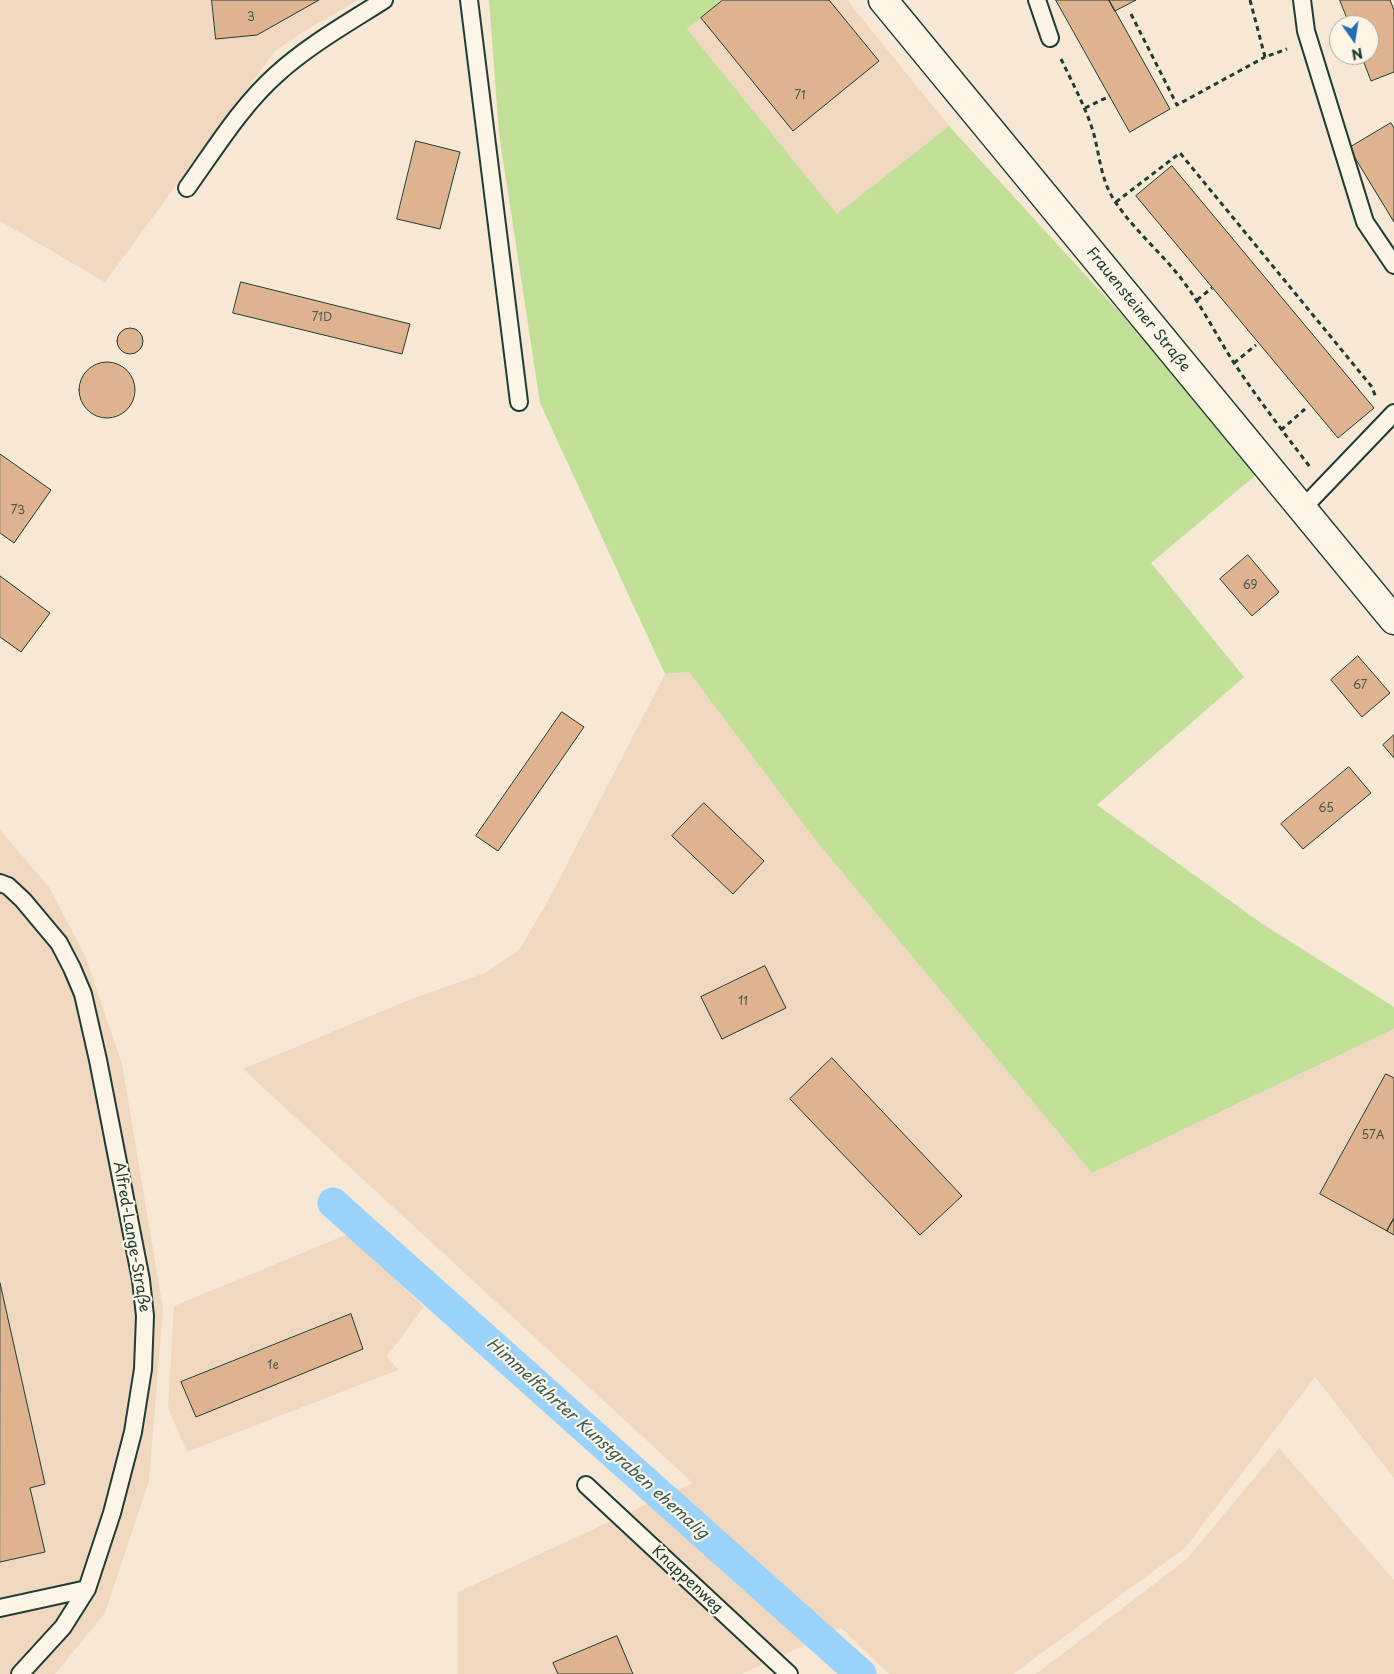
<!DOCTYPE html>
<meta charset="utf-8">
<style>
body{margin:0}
#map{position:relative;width:1394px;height:1674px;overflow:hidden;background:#f6e8d4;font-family:"Playpen Sans",sans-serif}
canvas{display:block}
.north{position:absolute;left:1329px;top:15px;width:50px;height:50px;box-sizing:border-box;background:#fcf5e5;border:1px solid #a4ab9e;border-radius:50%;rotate:167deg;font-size:14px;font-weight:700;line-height:20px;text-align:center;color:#1f3d34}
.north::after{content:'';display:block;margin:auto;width:18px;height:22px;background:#1f6fb2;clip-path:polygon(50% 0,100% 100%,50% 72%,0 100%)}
</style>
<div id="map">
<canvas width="1394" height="1674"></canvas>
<div class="north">N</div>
</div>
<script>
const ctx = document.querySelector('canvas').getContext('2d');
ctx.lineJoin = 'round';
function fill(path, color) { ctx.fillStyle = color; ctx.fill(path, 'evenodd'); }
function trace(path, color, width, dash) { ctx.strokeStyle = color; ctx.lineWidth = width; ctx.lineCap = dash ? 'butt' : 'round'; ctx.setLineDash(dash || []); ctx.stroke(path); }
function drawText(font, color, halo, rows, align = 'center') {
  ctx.font = font + ' "Playpen Sans",sans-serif'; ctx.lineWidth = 4.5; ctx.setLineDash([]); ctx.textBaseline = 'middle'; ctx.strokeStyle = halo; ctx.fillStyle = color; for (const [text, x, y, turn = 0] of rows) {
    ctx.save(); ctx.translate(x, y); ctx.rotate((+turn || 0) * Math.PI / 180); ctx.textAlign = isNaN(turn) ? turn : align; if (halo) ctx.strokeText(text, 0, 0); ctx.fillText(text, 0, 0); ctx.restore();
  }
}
fill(new Path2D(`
 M0,0h358l-57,33 -26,18 -170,231 -105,-61z
 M723,0h124l102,126 -112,88 -150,-185z
 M689,672l128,170 275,331 302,-144v449l-79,-101 -130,171 -172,126h-124l-48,-46 -99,46h-284v-82l235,-109 -450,-414 166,-69 76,-27 34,-23 29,-49 117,-227z
 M0,830l49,57 36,69 37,108 41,245 -14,172 -44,132 -50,61h-55z
 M348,1234l76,73 -37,49 11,14 -211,82 -19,-44 6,-102z
 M1279,1448l115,132v94h-358l151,-115z`), '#efd8bf');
fill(new Path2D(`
 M489,0h234l-36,29 150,185 112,-88 314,343 -112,94 93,114 -147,128 164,118 133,84v22l-302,144 -275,-331 -128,-170 -24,2 -125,-271 -41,-270z`), '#c1df97');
trace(new Path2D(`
 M333,1203l528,471`), '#9bd2fa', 31);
const building = new Path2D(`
 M212,0h107l-62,35 -41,4z
 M723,0h106l50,61 -86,70 -92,-113z
 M1056,0h53l61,109 -40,23z
 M1109,0h27l-21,11z
 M1340,0h50l4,10v62l-23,9 -10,-26h8v-30h-19z
 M1391,123l3,5v94l-45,-74z
 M416,141l44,11 -20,77 -43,-10z
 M1172,166l202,242 -36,30 -202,-242z
 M241,282l169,42 -8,30 -169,-41z
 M117 341a13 13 0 1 1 26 0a13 13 0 1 1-26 0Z
 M79 390a28 28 0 1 1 56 0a28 28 0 1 1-56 0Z
 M0,454l51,36 -37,53 -14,-10z
 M1248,555l31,37 -27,24 -32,-37z
 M0,576l50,37 -29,39 -21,-15z
 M1358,656l32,37 -28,24 -31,-37z
 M562,712l22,15 -86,124 -22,-15z
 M1394,735v23l-11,-13z
 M1349,767l22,26 -68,56 -22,-25z
 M704,803l60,58 -31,33 -61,-58z
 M765,966l21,42 -64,31 -21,-42z
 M832,1058l130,138 -42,39 -130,-136z
 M1386,1074l8,4v140l-7,13 -67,-37z
 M1394,1218v17l-7,-4z
 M0,1283l45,201 -15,4 15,64 -45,10z
 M351,1314l12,35 -167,68 -15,-35z
 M617,1636l16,38h-75l-5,-11z`);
fill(building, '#dfb38f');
trace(building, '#1f3d34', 1);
const lane = new Path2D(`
 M469,0l50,402
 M1037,0l13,38
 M1302,0l4,31 59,191 29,43
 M187,188c28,-39 54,-82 90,-114 32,-29 71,-51 107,-74
 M1302,509l92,-96
 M0,883l8,3 15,14 36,43 13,25 11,26 15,66 43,220 4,36 -2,53 -10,63 -21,81 -25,76 -87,19
 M586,1485l203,189
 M20,1674l43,-47 24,-38`);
const secondary = new Path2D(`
 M883,0l511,620`);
trace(lane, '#1f3d34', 20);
trace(secondary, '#1f3d34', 31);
trace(new Path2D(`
 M1250,0l15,57 22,-8
 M1131,14l46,91 88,-48
 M1061,59c11,23 24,47 32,72 6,21 7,42 17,62 17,31 48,56 70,84 21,27 36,58 54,86 24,36 50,70 76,104
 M1085,108l25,-12
 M1116,202l64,-49 192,234 4,11
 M1197,300l15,-12
 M1234,363l22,-18
 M1281,430l24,-21`), '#1f3d34', 3, [5, 4]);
trace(lane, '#fcf5e5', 16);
trace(secondary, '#fcf5e5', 28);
drawText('12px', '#4f5a4b', null, [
 ["3",251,18],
 ["71",800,96],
 ["71D",322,318],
 ["73",18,511],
 ["69",1250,586],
 ["67",1360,686],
 ["65",1326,809],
 ["11",743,1002],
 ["57A",1373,1136],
 ["1e",273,1366]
]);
drawText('15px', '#1f3d34', '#fcf5e5', [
 ["Frauensteiner Straße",1138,310,51],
 ["Alfred-Lange-Straße",131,1237,80],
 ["Knappenweg",687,1580,43]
]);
drawText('italic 16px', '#385b5c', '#fcf5e5', [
 ["Himmelfahrter Kunstgraben ehemalig",597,1439,42]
]);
</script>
